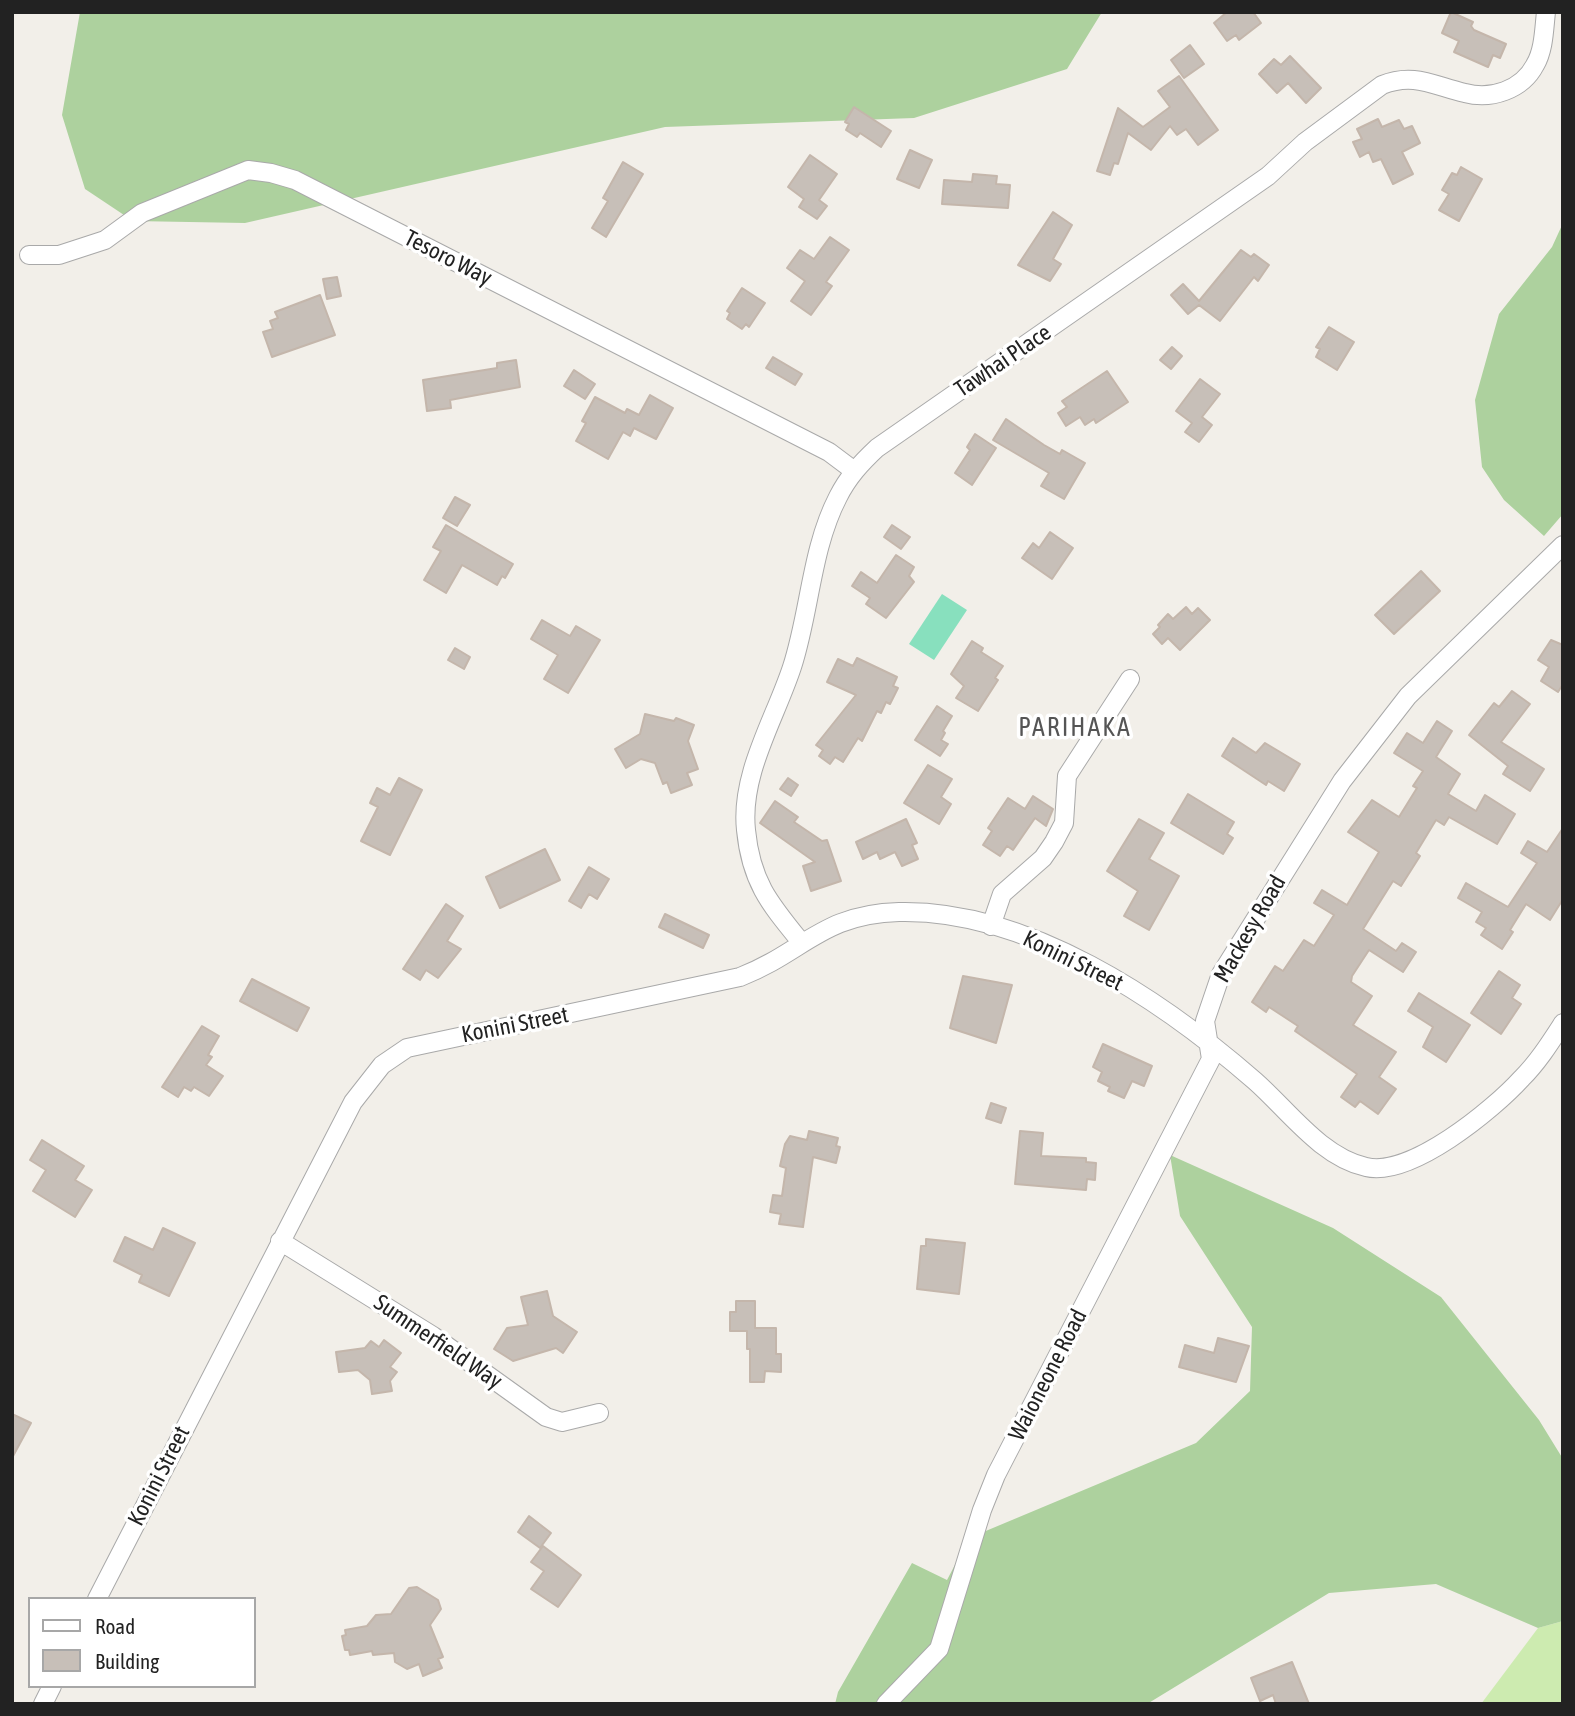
<!DOCTYPE html>
<style>
body{margin:0}
#map{position:relative;width:1575px;height:1716px;overflow:hidden;background:#f2efe9;font-family:"Asap Condensed",sans-serif}
canvas{display:block}
.frame{position:absolute;inset:0;border:14px solid #222;pointer-events:none}
.legend{position:absolute;left:28px;top:1597px;width:228px;height:91px;box-sizing:border-box;background:#fff;border:2px solid #a7a7a7;margin:0;padding:9px 12px;list-style:none;font-size:21px;color:#222}
.legend li{display:flex;align-items:center;gap:14px;height:35px}
.legend b{width:35px;border:2px solid #a7a7a7}
</style>
<div id="map">
<canvas width="1575" height="1716"></canvas>
<div class="frame"></div>
<ul class="legend">
<li><b style="height:9px;background:#fff"></b>Road</li>
<li><b style="height:19px;background:#c7bfb8"></b>Building</li>
</ul>
</div>
<script>
const ctx = document.querySelector('canvas').getContext('2d');
ctx.lineJoin = 'round';
function fill(path, color) { ctx.fillStyle = color; ctx.fill(path, 'evenodd'); }
function trace(path, color, width, dash) { ctx.strokeStyle = color; ctx.lineWidth = width; ctx.lineCap = dash ? 'butt' : 'round'; ctx.setLineDash(dash || []); ctx.stroke(path); }
function drawText(font, color, halo, rows, align = 'center') {
  ctx.font = font + ' "Asap Condensed",sans-serif'; ctx.lineWidth = 7; ctx.setLineDash([]); ctx.textBaseline = 'middle'; ctx.strokeStyle = halo; ctx.fillStyle = color; for (const [text, x, y, turn = 0] of rows) {
    ctx.save(); ctx.translate(x, y); ctx.rotate((+turn || 0) * Math.PI / 180); ctx.textAlign = isNaN(turn) ? turn : align; if (halo) ctx.strokeText(text, 0, 0); ctx.fillText(text, 0, 0); ctx.restore();
  }
}
fill(new Path2D(`
 M1563,1621v83h-82l57,-76z`), '#cdebb0');
fill(new Path2D(`
 M80,12h1022l-35,57 -153,49 -249,9 -420,96 -112,-2 -48,-32 -23,-74z
 M1563,223v291l-19,22 -40,-36 -22,-33 -7,-67 24,-86 53,-67z
 M1170,1155l163,73 108,69 98,123 24,39v162l-25,7 -102,-44 -107,9 -182,111h-312l3,-12 74,-129 35,17 22,-42 227,-95 54,-52 2,-64 -72,-111z`), '#add19e');
fill(new Path2D(`
 M942,594l25,16 -33,50 -25,-16z`), '#88e0be');
const building = new Path2D(`
 M1227,12h26l8,11 -22,17 -3,-5 -9,6 -13,-18z
 M1451,12l22,10 -2,4 3,4 32,14 -6,14 -7,-3 -5,12 -34,-15 5,-11 -17,-8z
 M1190,45l14,19 -20,14 -13,-18z
 M1290,56l31,32 -15,15 -18,-20 -11,10 -18,-19 15,-15 7,6z
 M1179,76l39,54 -20,15 -12,-16 -9,6 -7,-9 -19,24 -23,-17 -10,31 -4,-1 -4,12 -13,-4 21,-63 25,19 27,-20 -12,-16z
 M854,107l37,24 -10,16 -21,-14 -3,4 -11,-7 3,-6 -4,-2z
 M1378,119l4,8 17,-7 5,9 8,-3 8,17 -18,9 11,22 -20,10 -12,-25 -8,3 -4,-10 -9,5 -7,-15 9,-3 -5,-10z
 M910,150l22,10 -13,28 -22,-9z
 M810,155l27,19 -18,26 8,6 -10,13 -18,-12 5,-8 -16,-12z
 M623,162l20,12 -37,63 -14,-9 16,-27 -5,-3z
 M1461,167l21,12 -23,42 -20,-11 10,-16 -7,-4 10,-17 5,2z
 M973,174l24,2 -1,8 14,1 -2,23 -66,-4 2,-24 28,2z
 M1053,212l19,13 -19,34 8,5 -11,17 -32,-16z
 M830,237l19,13 -23,32 6,4 -21,29 -20,-14 14,-20 -18,-13 13,-18 14,9z
 M1241,250l10,7 3,-3 15,11 -11,16 -4,-4 -34,44 -21,-16 -11,9 -17,-19 12,-11 16,17z
 M337,277l4,19 -14,3 -4,-20z
 M742,288l23,15 -16,24 -3,-3 -4,5 -15,-10 3,-6 -3,-2z
 M320,295l15,40 -63,22 -9,-25 10,-3 -3,-8 8,-3 -3,-6z
 M1329,327l25,15 -17,28 -21,-13 4,-8 -4,-2z
 M1172,347l10,9 -11,13 -11,-9z
 M773,357l29,17 -7,11 -29,-17z
 M516,360l4,27 -70,13 1,8 -24,3 -4,-31 74,-12v-5z
 M574,370l21,14 -10,15 -21,-13z
 M1107,371l21,31 -32,21 -2,-4 -9,6 -5,-8 -14,9 -8,-13 9,-6 -5,-6z
 M1200,379l20,15 -18,23 10,8 -13,17 -14,-10 7,-9 -16,-12z
 M650,395l23,13 -17,31 -22,-11 -4,8 -7,-4 -15,27 -32,-18 10,-18 -4,-2 13,-24 30,16 2,-4 12,6z
 M1006,419l38,26 16,9 2,-4 23,13 -21,36 -23,-13 8,-13 -56,-33z
 M975,434l21,14 -24,37 -17,-12 15,-23 -3,-3z
 M455,497l15,8 -13,21 -14,-8z
 M446,525l67,39 -8,14 -3,-2 -5,9 -35,-20 -16,28 -22,-13 17,-29 -8,-4z
 M892,525l18,12 -9,12 -17,-12z
 M1050,532l23,16 -21,31 -30,-21 11,-15 6,5z
 M896,555l18,12 -5,9 5,6 -28,36 -20,-14 4,-6 -18,-12 9,-14 16,11z
 M1421,571l19,20 -46,43 -19,-19z
 M1186,607l6,7 6,-6 12,12 -30,30 -12,-12 -6,6 -9,-10 7,-7 -2,-2 10,-11 5,5z
 M542,620l28,16 6,-10 24,14 -32,53 -24,-14 14,-24 -27,-16z
 M1551,640l12,5v39l-5,8 -17,-11 8,-14 -11,-7z
 M972,641l11,7 -2,4 22,14 -8,12 3,2 -20,31 -22,-13 8,-12 -13,-12z
 M455,648l15,9 -6,12 -16,-9z
 M857,658l40,19 -4,9 5,2 -8,16 -4,-2 -5,11 -4,-2 -15,30 -4,-3 -15,24 -8,-5 -5,7 -11,-8 4,-6 -7,-5 40,-50 -29,-13 11,-23 15,7z
 M1512,691l18,13 -29,38 43,27 -14,22 -27,-17 5,-8 -39,-31 25,-32 5,4z
 M937,706l15,10 -9,15 2,2 -4,7 7,4 -8,12 -25,-16z
 M645,714l29,7 2,-3 18,7 -6,16 10,28 -11,4 5,12 -21,8 -4,-11 -4,2 -8,-21 -14,-4 -15,9 -11,-19 25,-15z
 M1437,721l15,10 -16,26 24,17 -12,20 28,17 9,-16 30,19 -18,30 -48,-27 -5,8 -8,-5 -20,33 4,3 -19,30 -8,-5 -30,48 33,22 6,-8 14,9 -13,20 -34,-22 -17,26 -1,6 21,14 -19,29 43,27 -17,25 17,12 -18,25 -18,-13 -5,6 -14,-10 16,-23 -62,-43 3,-5 -29,-19 -3,5 -14,-10 23,-36 8,5 21,-31 10,6 20,-31 -20,-12 8,-13 25,15 32,-53 -31,-20 24,-32 27,17 18,-29 -4,-2 10,-15 -29,-18 13,-20 16,10z
 M1233,738l23,15 9,-10 35,21 -16,27 -16,-10 -2,4 -44,-29z
 M928,765l24,14 -11,18 10,7 -12,20 -35,-21z
 M399,778l23,12 -32,65 -29,-14 17,-34 -8,-4 7,-15 13,7z
 M788,778l10,7 -7,11 -11,-7z
 M1188,794l46,28 -7,12 6,4 -10,16 -52,-31z
 M1033,796l20,13 -7,17 -11,-8 -22,32 -6,-4 -7,10 -17,-11 9,-14 -4,-3 20,-30 17,11z
 M775,801l23,16 -4,5 28,19 5,-1 14,41 -30,10 -8,-25 12,-4 -55,-39z
 M906,819l11,24 -5,2 6,14 -16,7 -7,-14 -15,7 -3,-7 -14,7 -7,-17z
 M1139,819l25,14 -15,26 30,17 -30,54 -25,-14 14,-25 -31,-20z
 M1563,828v71l-13,21 -24,-16 -16,26 3,2 -11,17 -21,-14 5,-7 -10,-6 6,-10 -24,-14 8,-15 42,24 29,-44 -16,-10 7,-12 19,11z
 M545,849l15,31 -60,28 -14,-31z
 M589,867l20,12 -12,20 -8,-5 -8,14 -12,-7z
 M446,904l17,12 -16,25 14,8 -23,29 -12,-8 -6,10 -17,-11z
 M665,914l44,21 -6,13 -44,-21z
 M1499,971l21,14 -8,13 9,6 -20,30 -30,-21z
 M963,976l49,9 -16,58 -46,-15z
 M252,979l57,29 -12,23 -57,-30z
 M1419,993l51,32 -24,37 -23,-15 10,-20 -25,-16z
 M202,1026l17,10 -11,19 4,2 -6,8 17,11 -14,20 -15,-9 -3,4 -7,-4 -6,10 -16,-10z
 M1103,1044l49,22 -8,20 -12,-5 -8,17 -16,-7 2,-4 -12,-6 4,-9 -9,-5z
 M991,1103l15,5 -5,15 -15,-5z
 M809,1131l29,7 -2,8 4,1 -4,16 -23,-6 -10,70 -24,-3 2,-10 -11,-2 3,-17 9,1 4,-28 -6,-2 5,-22 5,-8 17,4z
 M1020,1131l23,2 -2,23 45,2v4l10,1 -1,17 -8,-1 -1,11 -71,-6z
 M42,1140l42,26 -9,14 17,10 -17,27 -42,-26 13,-21 -16,-10z
 M163,1228l32,15 -26,53 -30,-14 3,-7 -28,-14 11,-24 28,13z
 M926,1239l39,4 -6,51 -42,-5 4,-43h5z
 M547,1291l6,25 24,16 -14,21 -7,-5 -43,13 -19,-12 13,-21 21,-3 -7,-28z
 M736,1301h19v27h21v26h5v18l-16,-1 -1,11h-14v-33h-3v-18h-17v-19h6z
 M1218,1338l31,8 -13,36 -57,-15 6,-22 29,8z
 M384,1340l17,13 -11,14 7,5 -7,9 2,10 -20,3 -2,-14 -12,-10 -19,2 -3,-20 29,-4 6,-7 8,6z
 M12,1414l19,9 -19,35z
 M529,1516l22,17 -11,15 -22,-16z
 M543,1546l38,29 -23,32 -27,-18 13,-18 -13,-9z
 M417,1587l21,13 3,9 -11,16 13,32 -5,2 4,9 -19,8 -4,-12 -12,5 -12,-7 -1,-9 -21,2 -1,-4 -22,4 -1,-5h-4l-3,-14 4,-1 -1,-5 22,-4 9,-11 15,-1 18,-26z
 M1292,1662l17,42h-33l-3,-9 -13,6 -9,-23z`);
fill(building, '#c7bfb8');
trace(building, '#c4b6ab', 2);
const street = new Path2D(`
 M29,255h30l46,-15 37,-27 106,-43 23,3 24,7 534,272 24,18
 M991,926l11,-32 41,-36 11,-16 10,-19 3,-47 63,-97
 M801,942c-31,-38 -50,-60 -55,-112 -6,-56 29,-111 46,-163 18,-55 19,-118 46,-170 10,-20 23,-34 39,-49l391,-272 37,-34 77,-57c32,-13 52,1 83,8 26,7 57,-3 70,-28 9,-15 9,-36 11,-53
 M280,1241l153,95 113,81 16,5 37,-9
 M97,1599l256,-497 29,-37 25,-17 333,-71c64,-25 82,-63 159,-65 128,-3 263,88 356,169 33,29 66,76 111,86 44,11 127,-57 156,-89 16,-16 28,-35 41,-55
 M43,1704l9,-18
 M886,1704l53,-55 43,-139 14,-35 215,-416 -6,-38 16,-47 121,-193 66,-85 155,-151`);
trace(street, '#a9a9a9', 20);
trace(street, '#fff', 18);
drawText('23px', '#222', '#fff', [
 ["Tesoro Way",448,258,27],
 ["Tawhai Place",1003,361,-34],
 ["Mackesy Road",1250,929,-60],
 ["Konini Street",1073,961,26],
 ["Konini Street",515,1025,-11],
 ["Summerfield Way",438,1342,34],
 ["Waioneone Road",1048,1375,-63],
 ["Konini Street",159,1476,-63]
]);
ctx.letterSpacing = '2px';
drawText('26px', '#555', '#fff', [
 ["PARIHAKA",1075,728]
]);
ctx.letterSpacing = '0px';
</script>
